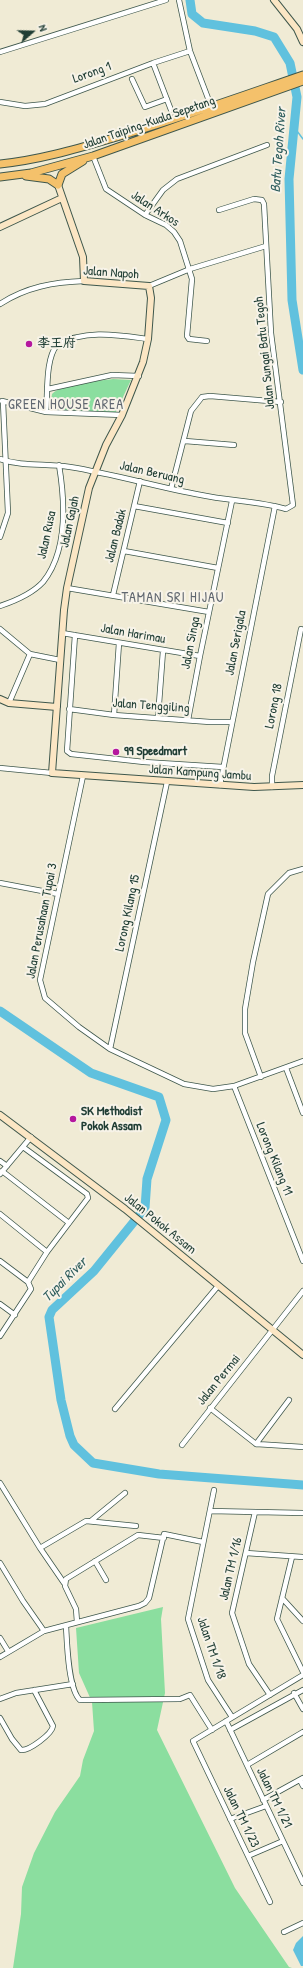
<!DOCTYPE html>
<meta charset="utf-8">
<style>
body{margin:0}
#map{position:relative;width:303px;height:1968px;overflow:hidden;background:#f0ebd5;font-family:"Patrick Hand",sans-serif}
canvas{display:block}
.north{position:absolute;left:12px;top:12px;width:40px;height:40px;-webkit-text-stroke:3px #f7f3e8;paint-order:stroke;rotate:70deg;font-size:11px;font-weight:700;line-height:16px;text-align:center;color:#1f3d34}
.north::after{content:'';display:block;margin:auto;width:14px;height:18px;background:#1f3d34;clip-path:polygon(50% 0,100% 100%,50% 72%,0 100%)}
</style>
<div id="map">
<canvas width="303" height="1968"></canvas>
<div class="north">N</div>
</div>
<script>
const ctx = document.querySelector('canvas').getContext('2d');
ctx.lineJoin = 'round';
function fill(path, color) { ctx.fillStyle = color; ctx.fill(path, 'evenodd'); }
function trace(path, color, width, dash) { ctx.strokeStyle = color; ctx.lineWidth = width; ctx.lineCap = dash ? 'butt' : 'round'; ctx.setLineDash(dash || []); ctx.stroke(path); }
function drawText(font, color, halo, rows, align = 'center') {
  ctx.font = font + ' "Patrick Hand","LXGW WenKai TC",sans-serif'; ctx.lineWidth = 4; ctx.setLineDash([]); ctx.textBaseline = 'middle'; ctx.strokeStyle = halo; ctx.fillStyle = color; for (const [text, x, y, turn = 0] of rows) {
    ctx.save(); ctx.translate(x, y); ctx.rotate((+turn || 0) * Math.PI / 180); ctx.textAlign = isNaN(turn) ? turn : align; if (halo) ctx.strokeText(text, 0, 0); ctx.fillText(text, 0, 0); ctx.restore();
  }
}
fill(new Path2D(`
 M113,379l18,1 -15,32 -66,-2 2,-16c11,-11 45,-13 61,-15z
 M163,1607l-2,12 4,74 -8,37 78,158 54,79 3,1h-279l8,-54 1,-27 12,-34 21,-41 25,-36 3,-16 11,-29 -2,-29 -13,-29 -3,-45z`), '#8bde9f');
fill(new Path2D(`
 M303,1936v30h-2l-8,-16 3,-7z`), '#60c1de');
trace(new Path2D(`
 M294,127l9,12`), '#60c1de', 1.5);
trace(new Path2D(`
 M190,0l2,14 11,9 52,8 19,6 16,26 7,34 -8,82 3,121 11,70
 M0,1011l91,62 68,24 7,23 -19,59 -2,29 -51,63 -42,39 -3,7 12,83 9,36 4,9 19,18 66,11 144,11`), '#60c1de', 9);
const street = new Path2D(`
 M179,0l11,51 21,55
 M0,52l166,-52
 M153,63l18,47
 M132,79l13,28 22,-8
 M0,102l25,4 20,-2 108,-41 37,-12
 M93,156l13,33 39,26 21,10 8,7 6,9 12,38 -5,57 2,3 18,2
 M145,215l18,-25 14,-11 90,-34
 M149,286l41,-17 76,-23
 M0,304c26,-17 54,-22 84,-23
 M48,389l64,-14 27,1
 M2,401l44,11 76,3
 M46,412c2,-18 -1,-53 11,-67 28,-16 61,-10 91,-6
 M185,441l49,4
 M0,459c23,8 46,4 70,8 44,7 87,20 131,28 28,6 58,6 85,14l7,-4 -22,-172 -7,-129 -2,-4 -8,-1 -35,11
 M171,489l20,-78 11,-14 8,-1 71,6
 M134,506l94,17
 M0,537l8,-24 -5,-111
 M124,551l94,17
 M67,588l142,24
 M113,595l27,-114
 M0,606c15,-5 32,-12 43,-24 25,-31 22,-81 16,-117
 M0,629l30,25 30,6
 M62,633l138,23
 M75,635l-8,116 4,3 73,8 79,5
 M9,703l21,-49
 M69,709l45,6 96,7h22
 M114,715l5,-72
 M158,717l5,-66
 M188,720l12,-64 32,-155
 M0,768l52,5
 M83,776l-43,204 5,18 34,29 31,22 74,35 29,5 21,-3 69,-25
 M220,785l55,-279
 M272,787v-11l29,-147
 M0,883l58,11
 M110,1049l57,-267
 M286,1068l17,45
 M261,1077l-16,-44v-24l8,-47 15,-68 21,-21 14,-4
 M234,1086l69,175
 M23,1147l64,47 1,4 -41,54 -19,30
 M0,1161l7,5
 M2,1171l67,52
 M0,1174l31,-37
 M0,1214l47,38
 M0,1261l28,21 3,7 -31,47
 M0,1304l15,11
 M210,1408l46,36 47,3
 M115,1409l103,-123
 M256,1444l33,-44
 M182,1445l121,-154
 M0,1483l40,65 46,-27 50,5
 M214,1490l-26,129 20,61 24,37
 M210,1511l93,2
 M255,1512l-23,101 17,51 21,31
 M92,1520l33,-27
 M40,1548l24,35
 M246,1553l57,4
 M292,1557l-15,62 26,53
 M95,1561l11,19
 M0,1563l23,38 21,30
 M282,1598l21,23
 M77,1622l-1,-13 -11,-23 1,-7 72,-44 26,3
 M66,1626c1,16 2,63 14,74l100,-1 10,-4 22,35
 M0,1638l8,13
 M0,1657l44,-26 95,-25 6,-3 4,-5 15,-64 39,8
 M294,1693l9,16
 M0,1699l16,-6 57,-9
 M0,1718l12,21 9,11c8,1 31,-16 32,-24l-19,-36
 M226,1721l77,162
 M230,1730l73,-40
 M247,1765l56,-33
 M300,1780l3,6
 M263,1800l40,-22
 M230,1819l36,-13
 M248,1856l35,-15
 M270,1902l-77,-161 110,-66
 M284,1932l19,-9`);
const secondary = new Path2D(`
 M274,0l23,29 6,13
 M58,185l25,72 1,24 65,5 2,12 -3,41 -5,23 -21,53 -16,30 -17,43 -22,100 -3,22 -12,163 202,14 49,-2
 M0,227l62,-29
 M0,699l9,4 48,4
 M0,1115l125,94 178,146`);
const primary = new Path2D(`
 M0,164c38,-4 73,-14 110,-25 65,-19 129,-42 193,-64
 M26,176l23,3 9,6 4,-11 21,-13
 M0,177l31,-4 62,-17 210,-75`);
trace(street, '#3e574c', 6);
trace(secondary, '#3e574c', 8);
trace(primary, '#3e574c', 9);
trace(street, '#fff', 4.5);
trace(secondary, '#fbe6c4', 6);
trace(primary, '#f4c16b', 7);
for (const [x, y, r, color] of [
 [29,344,4,"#b5179e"],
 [116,752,4,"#b5179e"],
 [73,1119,4,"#b5179e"]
]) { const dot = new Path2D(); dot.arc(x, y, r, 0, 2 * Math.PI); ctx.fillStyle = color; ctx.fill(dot); trace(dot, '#f7f3e8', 1.5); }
drawText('13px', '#1f3d34', '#f7f3e8', [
 ["Lorong 1",92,73,-20],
 ["Jalan Taiping-Kuala Sepetang",149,123,-19],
 ["Jalan Arkos",155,209,33],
 ["Jalan Napoh",111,273,4],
 ["Jalan Sungai Batu Tegoh",265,353,-96],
 ["Jalan Beruang",152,473,13],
 ["Jalan Gajah",70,522,-78],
 ["Jalan Rusa",47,535,-78],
 ["Jalan Badak",116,536,-76],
 ["Jalan Harimau",133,634,10],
 ["Jalan Singa",191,643,-79],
 ["Jalan Serigala",236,643,-79],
 ["Jalan Tenggiling",151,706,4],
 ["Lorong 18",274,706,-79],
 ["Jalan Kampung Jambu",200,773,4],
 ["Lorong Kilang 15",128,913,-78],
 ["Jalan Perusahaan Tupai 3",42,921,-79],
 ["Lorong Kilang 11",274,1159,68],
 ["Jalan Pokok Assam",160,1224,39],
 ["Jalan Permai",219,1380,-51],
 ["Jalan TM 1/16",231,1569,-77],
 ["Jalan TM 1/18",211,1648,71],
 ["Jalan TM 1/21",274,1798,64],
 ["Jalan TM 1/23",241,1817,64]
]);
drawText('bold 13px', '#1f3d34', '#f7f3e8', [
 ["李王府",37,344],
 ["99 Speedmart",124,752],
 ["SK Methodist",81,1112],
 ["Pokok Assam",81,1127]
], 'left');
drawText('italic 14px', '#2f5e5e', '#f7f3e8', [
 ["Batu Tegoh River",279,150,-86],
 ["Tupai River",65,1280,-45]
]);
ctx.letterSpacing = '1px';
drawText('14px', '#606770', '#f7f3e8', [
 ["GREEN HOUSE AREA",66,405],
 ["TAMAN SRI HIJAU",173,598]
]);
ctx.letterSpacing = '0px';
</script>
